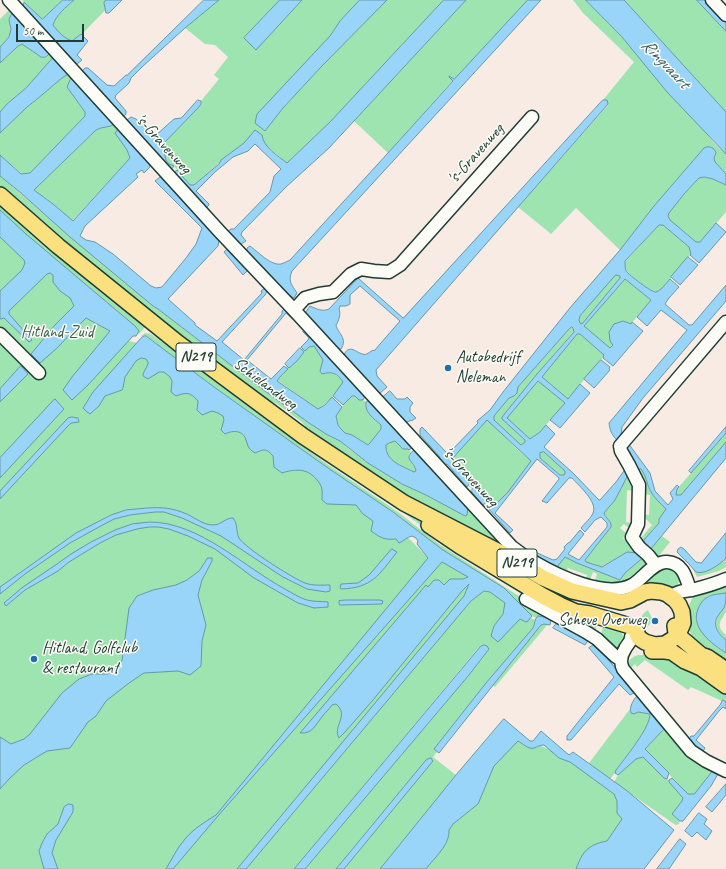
<!DOCTYPE html>
<style>
body{margin:0}
#map{position:relative;width:726px;height:869px;overflow:hidden;background:#f7ebe4;font-family:Caveat,sans-serif}
canvas{display:block}
.scale{position:absolute;left:16px;top:24px;width:68px;height:18px;box-sizing:border-box;border:2px solid #1f3d34;border-top:0;padding-left:5px;font-size:12px;line-height:14px;white-space:nowrap;color:#1f3d34;-webkit-text-stroke:3px #fdfcf7;paint-order:stroke}
</style>
<div id="map">
<canvas width="726" height="869"></canvas>
<div class="scale">50 m</div>
</div>
<script>
const ctx = document.querySelector('canvas').getContext('2d');
ctx.lineJoin = 'round';
function fill(path, color) { ctx.fillStyle = color; ctx.fill(path, 'evenodd'); }
function trace(path, color, width, dash) { ctx.strokeStyle = color; ctx.lineWidth = width; ctx.lineCap = dash ? 'butt' : 'round'; ctx.setLineDash(dash || []); ctx.stroke(path); }
function drawText(font, color, halo, rows, align = 'center') {
  ctx.font = font + ' Caveat,sans-serif'; ctx.lineWidth = 3; ctx.setLineDash([]); ctx.textBaseline = 'middle'; ctx.strokeStyle = halo; ctx.fillStyle = color; for (const [text, x, y, turn = 0] of rows) {
    ctx.save(); ctx.translate(x, y); ctx.rotate((+turn || 0) * Math.PI / 180); ctx.textAlign = isNaN(turn) ? turn : align; if (halo) ctx.strokeText(text, 0, 0); ctx.fillText(text, 0, 0); ctx.restore();
  }
}
fill(new Path2D(`
 M22,0h41l-21,19z
 M74,0h41l-31,32 -12,9c-8,-3 -14,-9 -19,-16 3,-10 13,-18 21,-25z
 M219,0h61l-36,38 12,11 46,-49h58l-20,21 -75,110 18,-23 38,-41 66,-67h57l-114,122 -43,41 -20,-16 -12,-17 -11,13 -23,17 -2,3 -25,22h-4l-16,-19 -5,-2 -3,-4 -4,-15 36,-37 3,-4v-3l18,-22 -5,-4 14,-18 -13,-12 -10,-1 -20,-16z
 M466,0h62l-74,79 -5,-3v1l4,3 -65,73 -34,-32z
 M573,0h13l36,37 94,108 10,9v20l-11,-12 -1,-4 2,-5 -7,-6h-3l-2,1 -50,58 -34,44 -44,-42 -25,26 -33,-27 90,-102 -1,-5h-4l31,-38 -51,-49z
 M624,0h73l29,31v81z
 M9,10l3,4c-5,7 -1,9 -1,16 -1,7 -7,12 -11,17v-28z
 M22,44l19,13h5l3,-3 4,4 -27,30 -19,16 -7,8v-49l18,-17z
 M68,74l4,4 -2,2 -3,7 18,25v4l-55,57 -8,1 -22,-19v-22l27,-26 9,-7 26,-22z
 M115,123c8,9 10,23 15,35l-58,63 -19,-17 -19,-14 62,-60 5,-2 10,-2z
 M0,176l153,130 5,3 107,82 44,32 17,11 14,7 9,8 19,14 34,21 24,11 39,21 -27,-42 80,84 -71,-36 -136,-88 -9,-12 -25,-18 -18,-8 -74,-54 -124,-101 -61,-54z
 M704,177l9,2 13,6v27l-26,30h-4l-26,-22 -2,-4v-3l16,-19 15,-16z
 M0,201l77,67 15,17 22,18 20,11 273,197 33,26 148,85 9,3 -2,6 -4,-3 -1,2 -62,-32 -87,-57 -38,-29 -74,-51 -180,-132v-1l-3,-2 -7,8h-1l1,-3h-1l-9,10 17,4 246,176 36,37 9,1 46,25 -243,285h-240z
 M659,225h4l26,22 2,7 -29,35c-2,1 -4,3 -6,3 -5,1 -26,-16 -29,-21 -2,-2 -2,-7 -2,-9z
 M616,274l4,2v2l-38,46 -2,-1 -1,-3 1,-4z
 M625,279l26,21 -41,49 -26,-23z
 M572,327l1,1 1,3 -37,43 -35,43v2l23,21v2l-4,3 -27,-25v-4l15,-18 5,-2 3,-3 1,-6 51,-58z
 M145,333l6,1 106,79 70,51 71,48 41,32 92,60 4,4 -1,4 3,2 3,-3 12,8 -1,1 -3,-2 -10,-2 -2,2 -4,-2 -28,-28 -61,-38 -50,-38 -65,-44 -114,-81 -68,-51h-5z
 M577,334h3l25,21 -37,44 -26,-22z
 M314,346l9,14 -2,8c9,5 16,5 22,14 -7,11 -14,20 -25,27l-41,-29c3,-4 7,-7 11,-11l-2,-2 1,-1 2,2 8,-7 7,-9 -3,-2 1,-1 3,2 4,-4z
 M538,381l27,22 -25,29 -10,7 -24,-21z
 M353,396h2l4,4h4l3,2c-2,11 8,17 15,23l1,4 -12,14 -2,2 -16,-10 -7,-2 -4,-3 -3,-5 -2,-9 10,-15z
 M487,419l31,31 13,11c-7,10 -29,43 -40,45l-4,-4 1,-1 -2,-2 -1,-4h-4l-7,-7 -1,2 -5,-5 2,-2 -18,-24z
 M726,433v9l-45,53h-5l1,-6z
 M395,441l8,8h5l3,3 -2,2v5l7,10v2l-2,1c-12,-6 -29,-11 -28,-27l3,-2z
 M544,452l21,19v3l-1,1h-3l-21,-17v-5z
 M641,468c6,9 5,14 9,22 4,8 10,13 16,19l-7,10v4l-15,17 1,4 -1,2 -3,-2v-6l11,-13 -11,-11 8,1 1,-20 -8,-1 -6,-23z
 M628,475l7,16 -8,-1 -1,32 7,1 -3,6 -6,-5 -4,4 6,5 -3,5 16,14 -1,1 -11,-1 -26,15 -15,-5 -1,-2 26,-33 -2,-6 -4,-6 -1,-2 11,-13z
 M662,536l8,6 -12,15 -2,-1 -7,-5z
 M533,555l23,12 9,-10 55,23 5,-7 18,-15 5,5 -15,12 -16,9 -21,-1 -1,-3 2,-6 -4,-2 -4,10 -3,-1 1,-6 -19,-7 -3,7z
 M726,558v9l-7,4 -22,6 -5,-10 4,5 28,-11z
 M665,568c11,0 21,12 9,20l-44,7 -7,-1c10,-2 19,-7 26,-14 5,-4 9,-9 16,-12z
 M726,585v8l-18,3 -11,16 -1,7 2,7 20,22 8,5v11c-11,-7 -29,-18 -35,-30 -3,-6 -4,-14 -3,-21 0,-6 2,-12 6,-17 7,-6 23,-8 32,-11z
 M484,591l6,1 16,11 -3,11 -9,12 26,-7 8,2 3,-3 4,2v5l-2,3 -47,55 -52,66 3,3 -4,5 23,18 -76,94h-36l89,-108 -1,-2 -6,1 -90,109h-31l164,-194 20,-26 -10,-2 -185,222h-48l225,-268z
 M726,604c0,3 0,5 0,8 -1,2 -2,3 -3,5 -6,8 -3,13 3,18v5c-16,-14 -10,-21 0,-36z
 M648,610l5,10 -6,8 -1,-2 -7,-2c1,-6 3,-10 9,-14z
 M544,624h4l-53,63 -2,-2 48,-60z
 M603,626c5,2 12,3 16,5 8,5 5,15 -2,19l-16,-15z
 M638,655h7l31,4 50,34v9l-3,-2 -1,1 -31,-14 -3,3 -43,-30 -8,7 -2,-3 -4,4 2,3 -2,2 -4,-8c3,-6 5,-8 11,-10z
 M642,696l75,75 1,3 -5,-3 -18,23h-7l-43,-45 19,-20z
 M630,709l1,3h7l12,2c-1,16 -25,43 -34,56l-1,3 -5,6 -21,-16z
 M515,735l67,28 74,63 -30,43h-234z
 M643,757l21,21 5,2v2l14,15v4l-11,13 8,7 -1,3 -3,1 -2,-1 -60,-42 4,-7 18,-17z`), '#9ee4b0');
const water = new Path2D(`
 M63,0h11c-8,7 -18,15 -21,25 5,7 11,13 19,16l9,-7 7,7 -11,14 5,5 -5,4 -54,-57 1,-5 18,17z
 M106,0h16l-13,13h-3l-2,-10z
 M204,0h15l-34,28 -43,39 -11,11 -2,5 -13,12 -1,3 11,13v3l-2,2 -41,-44h-2l4,-4h3l19,17 7,1 12,-11h1z
 M280,0h22l-46,50 -12,-12z
 M360,0h27l-66,67 -38,41 -18,23 -10,-8 2,-9 73,-78 10,-15z
 M444,0h22l-137,148 -43,39 -44,45 -1,3 5,6 -5,3 -12,-12h-2l4,-3h3l36,-37 4,-16 7,-7 -26,-25 -7,7 -15,6 -18,15 -19,19 13,13v1l-3,3 -33,-35 4,-3 13,15h4l25,-21 2,-4 23,-17 11,-13 7,5c1,12 16,21 25,28l43,-41z
 M528,0h13l-249,271c-4,10 -1,13 5,22l-3,5 -5,-3 -42,-44v-3l3,-2c7,5 21,20 31,18 3,-1 7,-3 9,-4l98,-107 65,-72 -4,-4v-1l5,3z
 M586,0h38l102,112v42l-59,-62 -45,-55z
 M697,0h8l21,22v9z
 M12,14l37,40c-3,3 -4,4 -8,3l-19,-13 -4,2 -18,17v-16l9,-10 2,-8 -2,-9z
 M53,58l15,16 -6,4 -26,22 -9,7 -27,26v-21l7,-8 19,-16z
 M72,78l43,45 -4,3 -10,2 -5,2 -62,60 19,14 20,17 57,-63 -3,-8 -12,-17 4,-5 30,34 1,5 -6,6 -2,-3 -6,4 2,3 -53,49 -5,10 6,4 9,2 18,12 38,32 5,2 6,-1 24,-29 10,-14 6,-16 -47,-47 5,-4 3,1 54,58 2,4 -1,6 -50,53 27,24v2l22,16 45,-48 -1,-2 5,-4 2,3 -3,5 -43,47 22,18 38,-46v-3l3,-3 13,14 -1,1 -11,-10 -39,47 24,19 13,-13 4,3c-4,4 -8,7 -11,12l41,28 7,-4 7,-8 10,10 -6,9 2,9 3,4 4,4 7,2 16,10 2,-2 11,-14v-4c-7,-6 -17,-13 -15,-23l4,-2 43,47 -4,3 -1,-1h-5l-8,-8 -6,2 -3,2c-1,16 16,21 28,27l2,-1c-2,-11 -14,-11 -1,-22l24,11 1,-3 -20,-22v-6l2,-2 25,26 3,-1 28,-29 -1,-2 13,-11 13,-18 66,-83 51,-59 34,-44 50,-58c5,-3 11,0 12,5l-2,5 1,4 11,12v11l-13,-6 -9,-2 -5,1 -15,16 -15,19 -1,3 2,4 26,22h4l16,-19 10,9 -27,31 -9,-8 1,-1 -2,-7 -26,-22h-4l-34,36c0,3 0,7 1,10 3,4 26,22 30,21 6,-2 10,-9 14,-13l9,8 -10,11 -4,6 24,21h3l34,-40v16l-83,97 -21,29 -1,9 -2,6c-7,-6 -9,-11 -10,-19l78,-93 -26,-20 -14,16 -10,-9 14,-17 -26,-21 -41,47 26,22 3,-3 -3,-4 -1,-9 5,-8 9,-3 8,3 1,-2 11,9 -30,35 -10,-8 1,-3 -24,-21h-3l-35,43 26,22 12,-15 10,9 -30,35 -10,-8 15,-17 -27,-22 -31,37 23,21 10,-7 6,-7 9,9 -11,13 29,26 26,27h1l16,-18 10,-14 -1,-22 3,-3 22,30 5,18 13,14 5,-6 -3,-6 7,-8 2,2 -2,2 -1,6h5l45,-53v16l-81,98 -20,17 -5,7 -43,-17 -12,-6 -8,10 -24,-12 2,-3 18,8 4,-1 8,-10 -1,-2 4,-4 2,-1 10,-12 4,4 -16,20 11,6 28,-33v-4l-6,-6 -6,3 -10,12 -4,-4c4,-5 10,-10 12,-15 5,-11 -14,-27 -21,-35h-3l-22,25 -5,-2 17,-22v-1l-22,-19 -42,54 18,17 -3,3 -22,-25 4,-4 3,1 13,-13 23,-31 -44,-41 -35,39c8,7 14,14 18,24l-3,4 -20,-23 -3,1 -6,9 30,34 -1,7 -2,1 -39,-21 -24,-11 -34,-21 -28,-22 -14,-7 -17,-11 -44,-32 -107,-82 -5,-3 -83,-69 -49,-44 -21,-17v-21l21,19 9,-1 55,-57v-4l-18,-25 3,-7zM616,275l4,1v2l-38,46 -2,-1 -1,-3 1,-4zM572,327l1,1 1,4 -37,42 -35,43v2l23,21v2l-4,3 -27,-25v-4l15,-18 5,-2 3,-3 1,-6 51,-58zM544,452l21,19v3l-1,1h-4l-20,-17v-5zM641,469c6,8 5,13 9,21 4,8 10,13 16,19l-7,10v4l-15,17 1,4 -7,9 -11,-1 -25,15 -16,-5 -1,-2 26,-33c1,-6 -6,-9 -7,-14l11,-13 13,-25z
 M198,100l3,1v3l-3,4 -36,37 4,15 3,4 5,2 -3,4 -44,-50 4,-3 5,2 17,16 2,1 19,-17 7,-1z
 M603,100h4l1,4 -232,266 1,6 10,11 -8,7 -35,-39c6,-14 15,2 23,-1 2,-1 4,-3 6,-4l1,1 26,-30 -40,-35 -10,9v9l-4,2h-6l-1,3c2,4 0,12 -3,16 2,9 12,13 5,24h-3l-33,-36 5,-7c7,3 12,6 19,3l29,-31 45,40z
 M0,210l26,24 109,92 4,5 -3,5h-3l-45,49 -16,15 -9,-10 9,-13 38,-46 -24,-13 -30,31 -16,14 -9,-9 24,-29 19,-19 -4,-8 -10,-7 -7,-9v-7l-3,-2 -3,1 -38,37v3l23,26 -3,2 -25,-24 -4,1v-28l22,-21 3,-7 -1,-3 -24,-23z
 M228,249l20,21 -5,5 -19,-23 2,-2z
 M688,257l10,8 -18,20 -9,-8z
 M305,330l60,66 -2,4h-4l-4,-4h-3l-9,9 -10,-9 10,-14c-6,-9 -11,-11 -21,-8l-2,-3 3,-11 -9,-14 -5,1 -4,4 -4,-4 7,-7 1,-2 -6,-6z
 M146,336l68,51 114,81 65,44 50,38 61,38 28,28 -4,5 -2,1 -6,-3 -22,23 -7,-6 3,-10 9,-12 2,-11 -15,-11 -6,-1 -13,10 -225,268h-9l227,-273 5,-12 -7,7 -89,109 -28,32 -6,6c-7,-12 11,-22 -3,-34l-4,1c-3,5 -7,7 -10,12 -7,8 -9,17 -22,16l126,-148 2,2 6,-7h5l5,5 6,-6h13l5,-2 -26,-15 -225,255 -44,52h-7c6,-10 11,-21 19,-30 8,-10 20,-17 31,-24l212,-257 -11,-14 1,-3 -2,-3 -4,-2c-5,1 -8,5 -13,7l-3,-4c-12,1 -15,-1 -25,-8l2,-10 -10,-7 -7,-9 -29,-1 -5,-4c0,-5 1,-11 -2,-16 -3,-5 -10,-12 -16,-13 -6,-2 -17,0 -22,2l-8,-6 -1,-11c-7,-8 -9,-7 -18,-3 -3,-2 -6,-4 -7,-7 -1,-2 -1,-4 -2,-6 -3,-10 -13,-10 -21,-6l-4,-4 3,-10 -1,-4 -5,-3 -6,-2 -10,4 -5,-5 1,-9c-8,-9 -11,-9 -22,-5l-5,-4 1,-11 -2,-4 -6,-5h-5l-11,7 -5,-3v-2l5,-10v-2l-2,-3 -5,-1 -5,3 -11,16 -2,11 -1,2 -17,6 -6,10 -9,8 -3,-2 -4,-4 10,-16 49,-55z
 M300,348l4,4 -7,9 -8,7 -4,-4z
 M601,360l9,7 -1,2 1,1 -16,18 -10,-9z
 M21,366l7,8 -28,28v-13z
 M390,391l7,8h8l2,-2 6,6 -3,4v5l6,6 -3,2 -7,2 -7,-6 -17,-18z
 M55,399l9,10 -64,69v-20z
 M72,417l6,1 1,4 -8,1 -5,5 -66,71v-8l68,-73z
 M726,427v6l-35,40 -2,-2z
 M474,488l4,1 3,6 3,-2 3,3 -2,1 1,2 2,2 -5,4 -12,-14z
 M147,508c16,-1 25,0 40,6 8,4 17,11 26,11 8,0 12,-7 20,-7 5,6 3,14 6,20 6,10 55,41 66,45 8,3 17,2 25,2v6l-4,1 -19,-3 -24,-12 -62,-41 -39,-18 -18,-6h-9l-25,3 -16,4 -15,8 -29,16 -45,31 -25,20v-7l76,-54 35,-18 15,-5z
 M150,522c49,0 94,45 135,67 7,4 15,9 22,11 7,2 14,1 21,2v5l-14,1 -16,-5 -44,-25 -39,-29 -27,-13 -19,-7 -11,-2h-9l-12,2 -21,6 -16,8 -31,19 -11,9 -33,19 -19,16 -2,-3 19,-16 34,-23 14,-10 20,-12 24,-12 17,-6z
 M726,533v25c-5,6 -24,19 -31,13 -2,-2 -4,-5 -6,-7 -4,-4 -8,-8 -12,-12l1,-3 3,-2 3,2 12,13 5,1z
 M392,549l5,3c-18,23 -25,36 -56,37l-1,-1 1,-4 17,-1 11,-8z
 M208,558h4v3l-10,19 -4,15 8,30 -4,16 -1,25 -11,9 -12,-4 -34,2 -15,10 -23,18 -10,15 -8,6 -18,26 -23,3 -23,14 -15,14 -9,10v-52l11,7 13,-5 6,-5 32,-41 17,-14 13,-5h16l14,-13 7,-53 8,-12 16,-6 23,-5 11,-5 12,-9z
 M726,593c0,3 0,9 -1,12 -1,4 -5,7 -7,11 -6,9 0,18 8,24v13c-14,-9 -36,-25 -28,-44 2,-5 5,-10 10,-12 4,-3 12,-3 18,-4z
 M346,600h34l3,1 -1,3 -42,1 -1,-1v-3z
 M538,616l10,2 3,2 -1,5 -6,-1 -3,1 -102,128 -5,-4 52,-66 47,-55c2,-4 1,-9 5,-12z
 M557,623l32,16 -4,6 -32,-17z
 M595,644l39,46v3l-4,2 -11,-11 -48,56h-4v-4l47,-59 -25,-29z
 M484,645l3,1 2,3 -20,26 -164,194h-11l186,-222z
 M637,696h2l25,33 -19,20 24,24 -2,6 -3,-1 -21,-21 -7,2 -18,16 -3,-2 1,-3c9,-12 34,-42 34,-56l-12,-2 -4,2 -3,-1c-2,-6 2,-13 6,-17z
 M723,700l3,2v7l-3,-2 -4,4 -23,29 9,8 -2,3 -9,-6 -5,-6 2,-3h3l26,-31z
 M504,719l26,22h3l8,-10 28,24 4,-3 53,38 48,40 -30,39h-68c4,-10 7,-19 18,-24 4,-2 8,-3 13,-4l15,-22 -5,-6v-12l-3,-7 -44,-32 -11,-4 -15,-13c-5,0 -6,2 -10,3 -5,2 -12,-5 -16,-7l-24,25 -16,38 -25,20 -4,6c1,15 -15,28 -23,39h-46l76,-94z
 M431,758l2,3 -89,108h-8l90,-109z
 M713,771l5,3 -7,12 -28,35h-3l-8,-7 10,-13 1,-3 -14,-16v-2l3,-2 16,16h6z
 M726,784v11l-14,17 -6,-5z
 M69,804l4,1v7l-17,28 -4,13 6,16h-14l-5,-18 3,-8 5,-9 11,-10 6,-17z
 M699,813l8,6 -3,5 8,7 -6,9 -9,-8 -5,5 -7,-6z
 M680,839l6,5 -17,25h-12z`);
fill(water, '#99d4f9');
trace(water, '#6898aa', 1);
const minor = new Path2D(`
 M9,0l211,232 74,78 218,237c7,5 14,11 22,15 24,14 71,37 98,23 11,-6 22,-24 35,-23 16,1 19,15 23,28
 M712,0l14,15
 M294,310l11,-12 14,-4 14,-2 18,-18 10,-5 13,2 15,1 11,-7 132,-148
 M0,334l39,39
 M656,565l-8,-10 -9,-8 -7,-10 6,-13 1,-39 -10,-20 -8,-14 -1,-5 106,-124
 M671,596c8,-5 12,-5 21,-6 11,-3 23,-6 34,-11
 M526,599l60,33 11,7 18,17 6,4
 M631,637c0,6 -4,7 -6,12 -4,6 -5,14 -2,20l68,82 15,10 20,10`);
const major = new Path2D(`
 M0,195l58,51 120,97 125,93 101,67 97,50 42,25 29,13 49,11 9,-2 15,-8 6,-1 10,1 6,2 8,6 4,5 3,7 1,11 -3,7 -7,9 -8,5 -10,1 -10,-3 -6,-4 -4,-9 -5,-3 -40,-12 -14,-2
 M429,525l31,21 83,50 17,9 16,7 8,4
 M675,626l1,7 4,4 21,18 6,2 19,13
 M652,651h13l7,1 13,9 16,7
 M694,662l7,6 25,18`);
trace(minor, '#1f3d34', 15);
trace(major, '#1f3d34', 18);
trace(minor, '#fdfcf7', 12);
trace(major, '#fbe080', 15);
for (const [x, y, r, color] of [
 [448,368,4,"#1f6fb2"],
 [655,621,4,"#1f6fb2"],
 [34,659,4,"#1f6fb2"]
]) { const dot = new Path2D(); dot.arc(x, y, r, 0, 2 * Math.PI); ctx.fillStyle = color; ctx.fill(dot); trace(dot, '#fdfcf7', 1.5); }
for (const [x, y, w] of [
 [196,357,40],
 [517,563,40]
]) { const box = new Path2D(); box.roundRect(x - w / 2, y - 14, w, 28, 3); ctx.fillStyle = '#fdfcf7'; ctx.fill(box); trace(box, '#1f3d34', 1); }
drawText('bold 16px', '#1f3d34', null, [
 ["N219",196,357],
 ["N219",517,563]
]);
drawText('17px', '#1f3d34', '#fdfcf7', [
 ["'s-Gravenweg",163,144,48],
 ["'s-Gravenweg",476,154,-48],
 ["Schielandweg",265,384,37],
 ["'s-Gravenweg",470,477,48]
]);
drawText('17px', '#385e4d', '#fdfcf7', [
 ["Hitland-Zuid",57,333]
]);
drawText('17px', '#1f3d34', '#fdfcf7', [
 ["Autobedrijf",456,358],
 ["Neleman",456,378],
 ["Scheve Overweg",647,621,"right"],
 ["Hitland, Golfclub",42,649],
 ["& restaurant",42,669]
], 'left');
drawText('italic 18px', '#375b5b', '#fdfcf7', [
 ["Ringvaart",665,64,46]
]);
</script>
